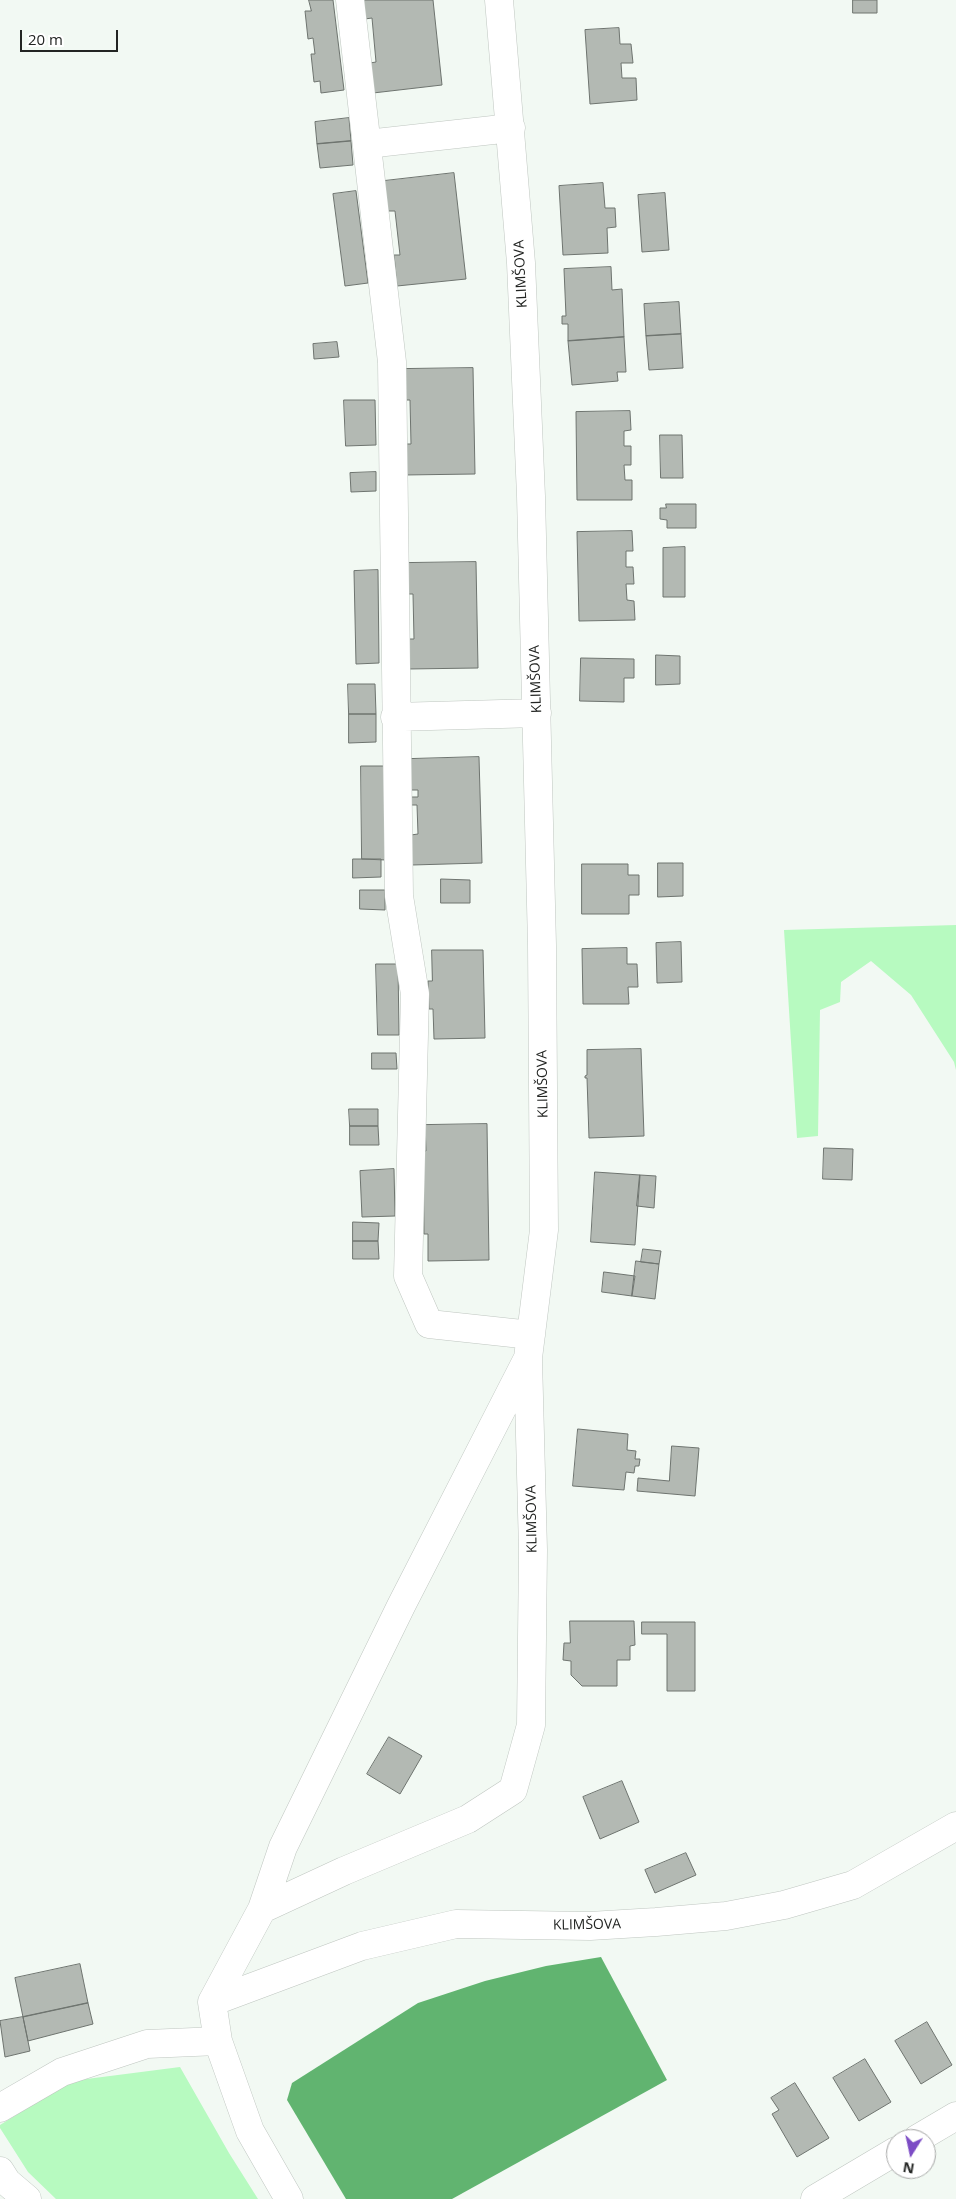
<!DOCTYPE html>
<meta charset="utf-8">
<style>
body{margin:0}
#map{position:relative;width:956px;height:2199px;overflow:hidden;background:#f2f9f3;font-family:"Open Sans",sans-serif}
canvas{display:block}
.north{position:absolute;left:886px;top:2129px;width:50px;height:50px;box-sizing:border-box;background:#fff;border:1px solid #a7a8a7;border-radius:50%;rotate:190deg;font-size:14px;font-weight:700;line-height:20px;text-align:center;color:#232523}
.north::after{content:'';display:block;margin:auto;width:18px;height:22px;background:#7c4cc5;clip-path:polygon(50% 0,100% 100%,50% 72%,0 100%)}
.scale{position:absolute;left:20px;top:30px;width:98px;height:22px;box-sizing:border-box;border:2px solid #232523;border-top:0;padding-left:6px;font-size:15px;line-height:18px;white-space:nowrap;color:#232523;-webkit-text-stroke:4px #fff;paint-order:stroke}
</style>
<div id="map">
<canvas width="956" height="2199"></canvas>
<div class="north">N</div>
<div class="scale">20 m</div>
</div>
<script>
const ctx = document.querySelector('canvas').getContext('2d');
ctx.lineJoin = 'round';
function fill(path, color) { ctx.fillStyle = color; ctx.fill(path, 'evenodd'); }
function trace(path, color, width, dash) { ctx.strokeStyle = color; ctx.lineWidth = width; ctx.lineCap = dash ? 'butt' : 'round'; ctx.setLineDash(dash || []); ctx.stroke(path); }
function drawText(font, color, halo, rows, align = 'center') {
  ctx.font = font + ' "Open Sans",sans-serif'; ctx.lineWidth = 4; ctx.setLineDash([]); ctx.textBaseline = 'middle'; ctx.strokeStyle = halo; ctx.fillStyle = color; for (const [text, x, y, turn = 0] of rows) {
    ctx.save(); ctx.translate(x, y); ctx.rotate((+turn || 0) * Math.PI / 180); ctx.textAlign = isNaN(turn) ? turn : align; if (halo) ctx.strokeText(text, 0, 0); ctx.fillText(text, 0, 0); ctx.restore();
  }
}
fill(new Path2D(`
 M956,925v145l-2,-8 -43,-67 -40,-34 -30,21 -1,20 -20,8 -2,126 -21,2 -13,-208z
 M180,2067l49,86 29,46h-202l-28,-27 -28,-44v-3l71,-44z`), '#b7fac0');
fill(new Path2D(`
 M601,1957l66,123 -215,119h-106l-59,-99 5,-17 126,-80 67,-22 61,-15z`), '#61b470');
const building = new Path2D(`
 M309,0h24l11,90 -23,3 -1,-12 -6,1 -3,-28h4l-2,-16 -5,1 -3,-28h6z
 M363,0h70l9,85 -69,8 -3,-30 6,-1 -4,-44 -7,1z
 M853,0h24v13h-24z
 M619,28l1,16h11l2,19h-12l1,15h14l1,22 -47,4 -5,-74z
 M349,118l2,23 -34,3 -2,-22z
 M351,141l2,24 -33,3 -3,-24z
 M454,173l12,106 -69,7 -3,-31h6l-5,-44h-7l-4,-30z
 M603,183l2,25h10l1,19 -9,1 1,25 -45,2 -4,-69z
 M356,191l12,92 -23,3 -12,-92z
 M665,193l4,57 -27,2 -4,-57z
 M611,267l1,23 10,-1 2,48 -56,4v-17h-6v-8h4l-2,-47z
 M679,302l2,32 -35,2 -2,-32z
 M681,334l2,34 -34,2 -3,-34z
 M624,337l2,35h-9l1,9 -46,4 -4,-44z
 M337,342l2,15 -25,2 -1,-15z
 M473,368l2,106 -71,1v-31h7l-1,-44h-6l-1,-31z
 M344,400h31l1,45 -30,1z
 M630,411l1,19 -7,1v15h7v19h-7l1,15h7v20h-55l-1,-88z
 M660,435h22l1,43h-22z
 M376,472v19l-25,1 -1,-19z
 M666,504h30v24h-29v-8l-7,-1v-11h6z
 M632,531l1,20h-7v16h7l1,17h-8l1,16 7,1 1,19 -56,1 -2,-89z
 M685,547v50h-22v-49z
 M476,562l2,106 -70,1v-30h6l-1,-45h-7v-31z
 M378,570l1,93 -23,1 -2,-93z
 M656,655l24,1v28l-24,1z
 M581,658l53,1v19h-10v24l-44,-1z
 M348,684h27l1,30h-27z
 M349,714h27v28l-27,1z
 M479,757l3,106 -70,2 -1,-30 7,-1 -1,-29h-6v-8h7v-7h-8v-31z
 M361,766h24l1,94 -24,-1z
 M353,859h28v18l-28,1z
 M658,863h25v33l-25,1z
 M582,864h46v11h11v20h-10v19h-47z
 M441,879l29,1v23h-29z
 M360,890h25v20l-25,-1z
 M681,942l1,40 -25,1 -1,-40z
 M627,948v16h10l1,23h-10l1,17h-46l-1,-55z
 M432,950h51l2,88 -51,1 -1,-30h-4l-1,-28h4z
 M376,964h22l1,71h-21z
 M641,1049l3,87 -55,2 -2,-60h-2v-2l2,-1v-25z
 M372,1053h24l1,16h-25z
 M349,1109h29v17h-28z
 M487,1124l2,136 -61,1v-27h-4l-1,-83h3l-1,-26z
 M350,1126h28l1,19h-29z
 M824,1148l29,1 -1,31 -29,-1z
 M394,1169l1,47 -33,1 -2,-46z
 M595,1172l45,3 -5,70 -44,-3z
 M640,1175l16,1 -2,32 -17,-2z
 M353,1222l26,1 -1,18h-25z
 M353,1241h25l1,18h-26z
 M643,1249l18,2 -2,13 -18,-2z
 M636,1261l23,3 -4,35 -23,-3z
 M604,1272l31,4 -3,20 -30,-4z
 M578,1429l50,5 -1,16 9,1 -1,8h5l-1,7h-4l-1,7 -8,-1 -2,18 -51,-4z
 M672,1446l27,2 -4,48 -58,-5 1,-13 31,3z
 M570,1621h64l1,24 -5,1v14h-13v26h-35l-11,-11v-14l-8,-1 1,-17h6z
 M642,1622h53v69h-28v-57h-25z
 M389,1737l33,19 -22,38 -33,-20z
 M622,1781l17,41 -39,17 -17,-42z
 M686,1853l10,22 -41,18 -10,-23z
 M80,1964l8,39 -65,14 -8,-39z
 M88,2003l5,21 -65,17 -5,-24z
 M23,2017l7,34 -25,6 -5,-36z
 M927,2022l25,43 -31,19 -26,-43z
 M865,2059l26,43 -32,19 -26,-43z
 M795,2083l34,55 -32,19 -25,-43 7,-4 -8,-12z`);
fill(building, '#b3b9b3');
trace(building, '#6e746f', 1);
const minor = new Path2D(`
 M350,0l42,362 7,534 16,98 -7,282 21,48 102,11
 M367,144l144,-16
 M395,717l142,-4
 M262,1909l82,-38 124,-52 45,-29 18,-65 2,-175 -5,-191
 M212,2002l150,-56 94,-22 134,2 66,-4 70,-6 58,-11 69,-20 103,-59
 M0,2108l62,-36 85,-28 71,-3
 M917,2139l39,-23
 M0,2171l7,11 20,17
 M289,2199l-39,-68 -32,-90 -6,-39 50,-93 21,-62 118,-241 127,-248 16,-128 -2,-285 -11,-449 -10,-233 -22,-263
 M815,2199l81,-48`);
trace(minor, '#bfc6c0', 29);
trace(minor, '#fff', 28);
drawText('14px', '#232523', '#fff', [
 ["KLIMŠOVA",521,274,-93],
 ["KLIMŠOVA",536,679,-92],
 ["KLIMŠOVA",543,1084,-91],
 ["KLIMŠOVA",532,1519,-91],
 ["KLIMŠOVA",587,1925,-1]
]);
</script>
